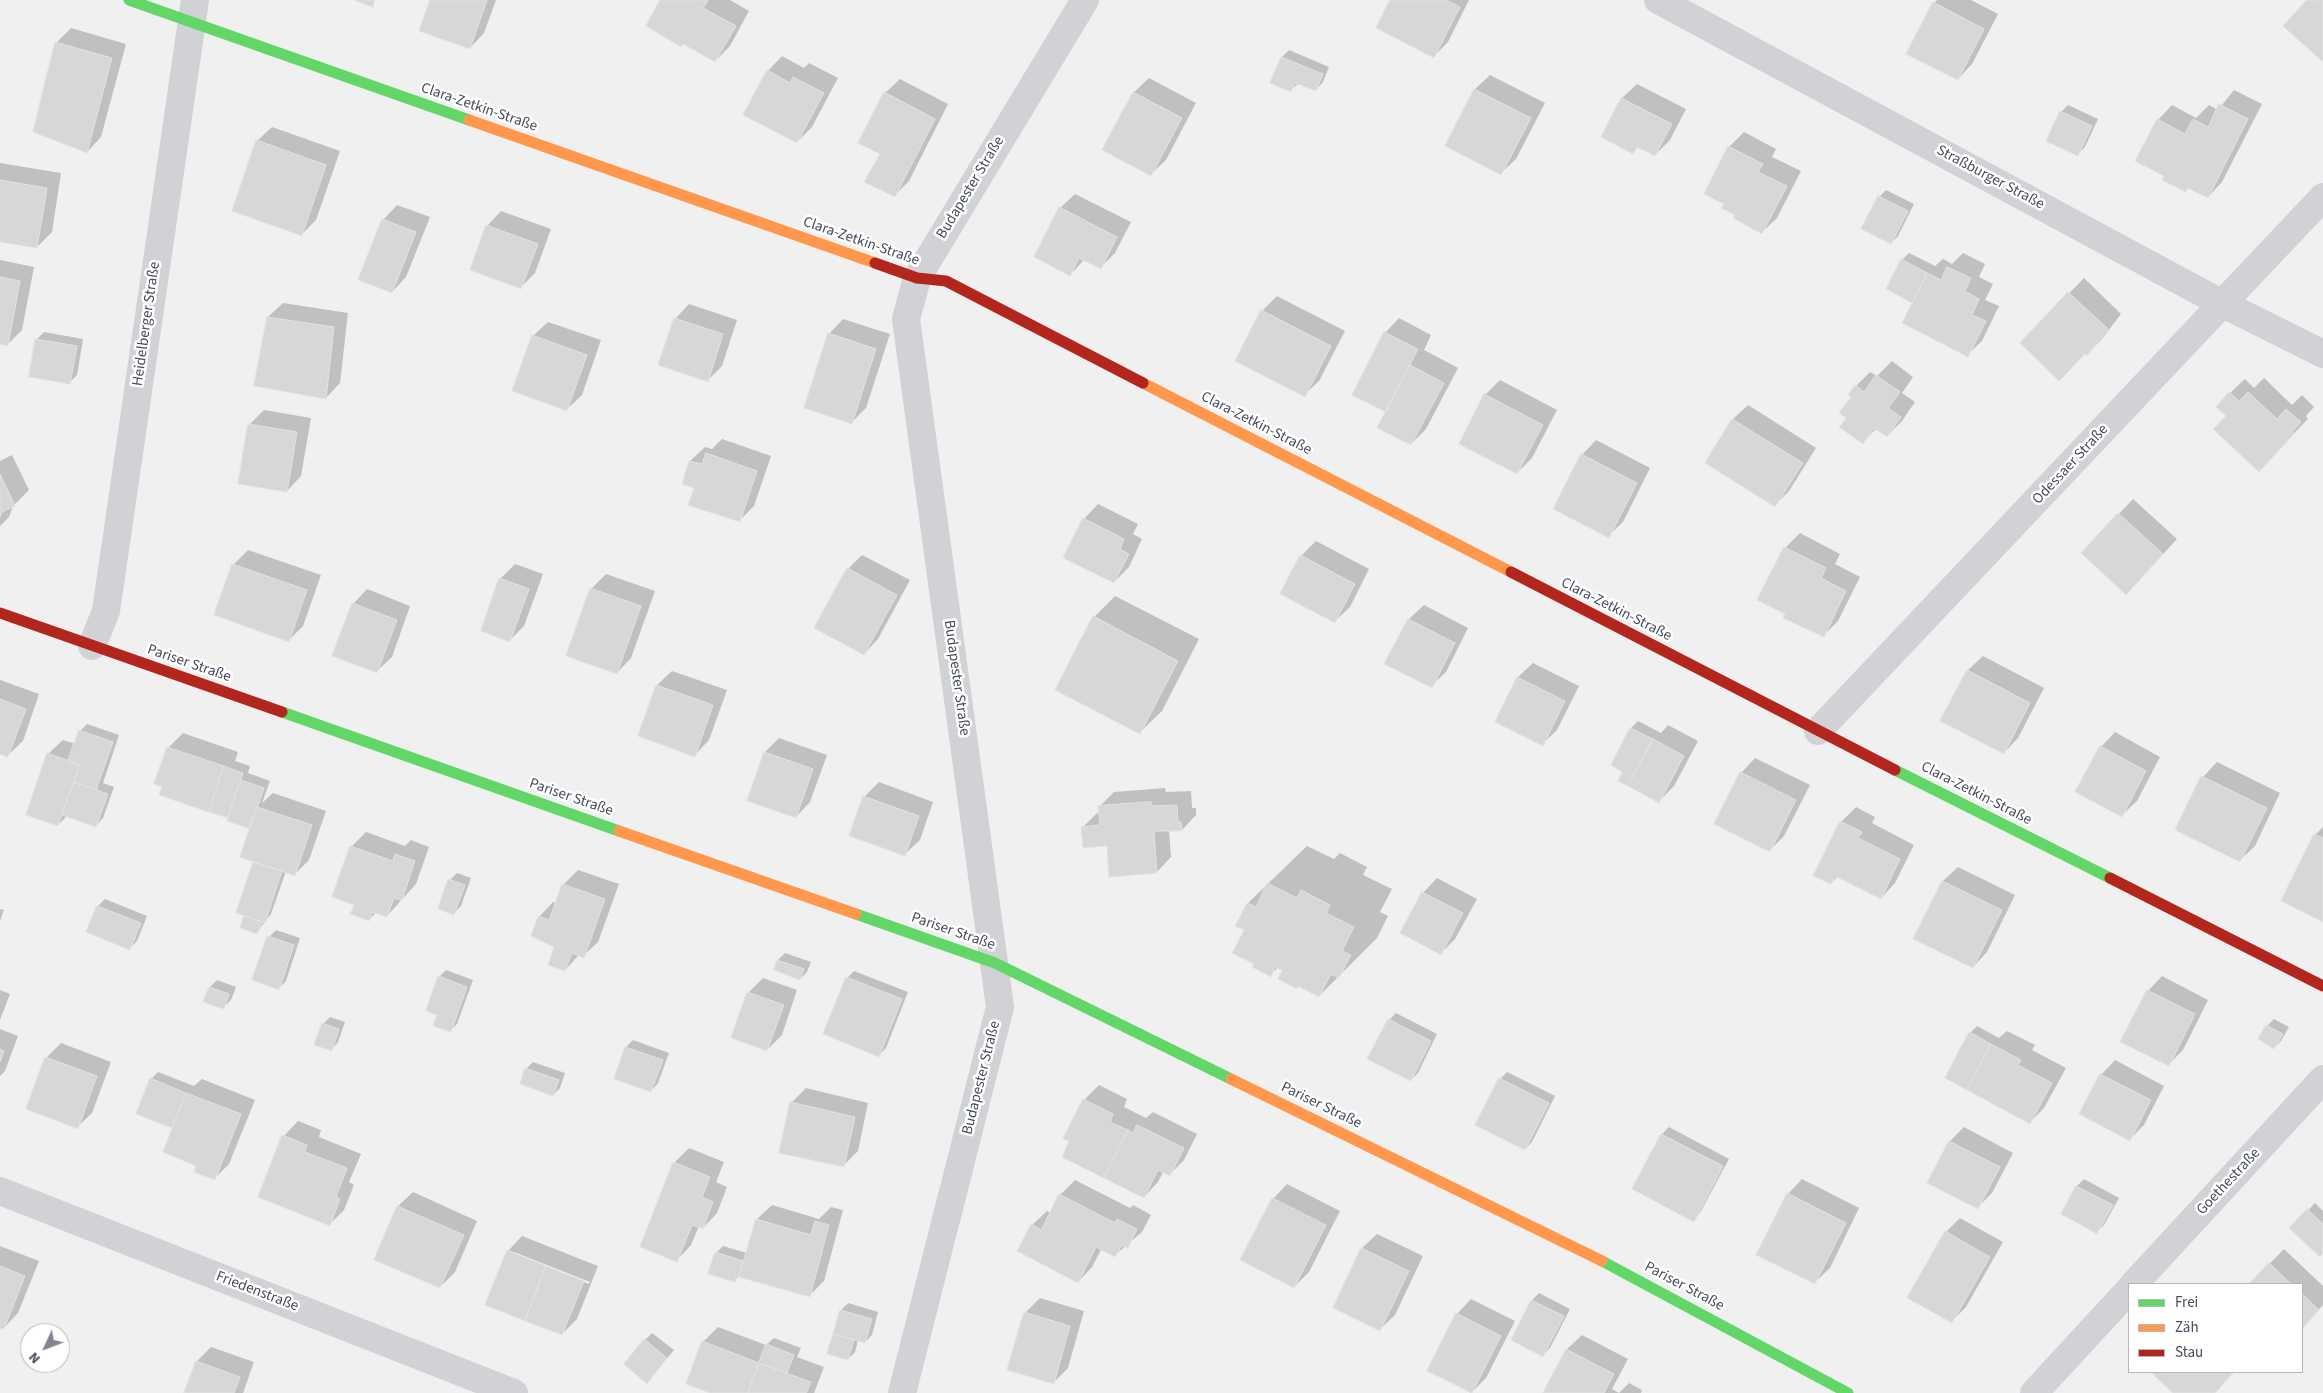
<!DOCTYPE html>
<meta charset="utf-8">
<style>
body{margin:0}
#map{position:relative;width:2323px;height:1393px;overflow:hidden;background:#f1f0f0;font-family:"Source Sans 3",sans-serif}
canvas{display:block}
.legend{position:absolute;left:2128px;top:1283px;width:175px;height:90px;box-sizing:border-box;background:#fff;border:1px solid #b5b7be;margin:0;padding:6px 9px;list-style:none;font-size:15px;color:#474c5d}
.legend li{display:flex;align-items:center;gap:10px;height:25px}
.legend b{width:25px;border:1px solid #b5b7be}
.north{position:absolute;left:20px;top:1323px;width:50px;height:50px;box-sizing:border-box;background:#fff;border:1px solid #b5b7be;border-radius:50%;rotate:227deg;font-size:14px;font-weight:700;line-height:20px;text-align:center;color:#474c5d}
.north::after{content:'';display:block;margin:auto;width:18px;height:22px;background:#828590;clip-path:polygon(50% 0,100% 100%,50% 72%,0 100%)}
</style>
<div id="map">
<canvas width="2323" height="1393"></canvas>
<ul class="legend">
<li><b style="height:6px;background:#63d668"></b>Frei</li>
<li><b style="height:6px;background:#ff974d"></b>Zäh</li>
<li><b style="height:6px;background:#b3261e"></b>Stau</li>
</ul>
<div class="north">N</div>
</div>
<script>
const ctx = document.querySelector('canvas').getContext('2d');
ctx.lineJoin = 'round';
function fill(path, color) { ctx.fillStyle = color; ctx.fill(path, 'evenodd'); }
function trace(path, color, width, dash) { ctx.strokeStyle = color; ctx.lineWidth = width; ctx.lineCap = dash ? 'butt' : 'round'; ctx.setLineDash(dash || []); ctx.stroke(path); }
function drawText(font, color, halo, rows, align = 'center') {
  ctx.font = font + ' "Source Sans 3",sans-serif'; ctx.lineWidth = 5; ctx.setLineDash([]); ctx.textBaseline = 'middle'; ctx.strokeStyle = halo; ctx.fillStyle = color; for (const [text, x, y, turn = 0] of rows) {
    ctx.save(); ctx.translate(x, y); ctx.rotate((+turn || 0) * Math.PI / 180); ctx.textAlign = isNaN(turn) ? turn : align; if (halo) ctx.strokeText(text, 0, 0); ctx.fillText(text, 0, 0); ctx.restore();
  }
}
fill(new Path2D(`
 M431,0h65l-12,33 -14,15z
 M662,0h68l19,11 -19,35 -15,15z
 M1392,0h77l-21,42 -14,14z
 M1937,0h34l27,14 -26,50 -14,15 -24,-76z
 M71,28l55,16 -25,93 -14,15 -31,-109z
 M1289,50l40,17 -6,15 -7,8 -17,-7 -8,7 -20,-7 11,-26z
 M782,56l22,12 5,-5 29,15 -26,49 -15,15 -29,-71z
 M1490,75l55,28 -29,56 -15,14 -54,-28 28,-56z
 M1149,78l47,25 -30,57 -15,14 -47,-25 30,-57z
 M900,79l48,25 -39,77 -15,15 -13,-43 4,-60z
 M1637,84l49,25 -16,31 -15,15 -16,-9 -6,6 -30,-15 19,-39z
 M2234,90l28,14 -40,78 -14,15 -42,-22 -8,-55 14,-15 24,13 13,-13 9,5z
 M2068,105l30,14 -13,28 -7,7 -17,-42z
 M272,127l68,24 -24,69 -15,15 -44,-94z
 M1744,132l32,17 -4,8 29,14 -24,47 -15,14 -26,-18 -11,-11 4,-56z
 M0,163l61,10 -9,59 -15,15 -37,-6z
 M1886,190l28,14 -16,32 -7,7 -12,-46z
 M1075,194l56,28 -16,31 -14,14 -17,-7 -14,15 -10,-67z
 M397,205l33,12 -24,60 -14,15 -9,-72z
 M501,211l50,18 -16,44 -14,14 -34,-61z
 M1909,253l26,13 8,-7 9,5 11,-11 22,11 -6,13 14,7 -8,16 14,6 -17,35 -15,14 -53,-52 -12,-43z
 M0,260l34,7 -12,63 -15,15 -7,-2z
 M2084,278l37,36 -20,26 -14,15 -2,-2 -64,-10z
 M1277,296l68,35 -26,50 -15,14 -42,-84z
 M283,303l65,10 -8,70 -14,15 -58,-81z
 M689,304l48,16 -15,46 -14,14 -33,-61z
 M1399,318l32,17 -7,15 34,18 -32,61 -15,15 -24,-33 -2,-78z
 M843,319l47,15 -24,74 -14,14 -23,-88z
 M548,322l53,18 -19,55 -15,14 -34,-73z
 M44,332l39,7 -6,36 -7,7 -39,-6 6,-37z
 M1892,361l21,16 -11,16 13,9 -13,19 -15,15 -10,-8 -14,14 -10,-45 3,-11 14,-14 7,4z
 M2264,378l28,27 10,-10 12,12 -8,9 2,3 -35,36 -46,-39 3,-23 15,-14 9,9z
 M1500,380l57,30 -25,48 -15,15 -32,-78z
 M1748,405l68,43 -27,43 -14,14 -68,-43 26,-43z
 M264,410l47,8 -10,58 -14,15 -38,-66z
 M722,439l49,17 -17,50 -15,15 -44,-34 -12,-4 7,-22 15,-14 7,2z
 M1596,440l54,28 -27,54 -15,14 -26,-81z
 M12,455l17,35 -16,16 -4,11 -9,9v-65z
 M2133,499l44,40 -37,40 -57,-27z
 M1098,504l40,20 -5,10 9,5 -13,28 -15,15 -30,-63z
 M1800,533l40,21 -5,10 25,13 -22,44 -15,15 -37,-22 -1,-66z
 M1316,541l53,28 -19,38 -15,14 -34,-65z
 M248,550l73,25 -18,51 -14,14 -56,-75z
 M862,555l48,25 -32,59 -14,15 -16,-85z
 M515,564l28,10 -19,52 -14,14 -10,-61z
 M606,574l49,17 -24,67 -14,15 -26,-84z
 M367,589l43,17 -18,51 -15,14 -24,-67z
 M1115,596l84,43 -37,72 -22,21 -46,-115z
 M1424,605l44,23 -22,44 -15,14 -45,-23 23,-44z
 M1983,656l61,32 -26,50 -14,15 -62,-32 26,-51z
 M1533,663l46,23 -22,44 -15,14 -45,-23 21,-44z
 M672,671l55,19 -18,50 -14,15 -56,-19 18,-51z
 M0,680l39,14 -16,47 -15,14 -8,-3z
 M1638,721l23,12 7,-8 30,16 -24,45 -15,15 -35,-29 -12,-7 19,-37z
 M87,724l32,11 -16,48 11,4 -11,31 -7,8 -29,-10 -9,9 -10,-71 15,-14 13,4 4,-13z
 M2115,732l45,25 -23,44 -15,14 -21,-68z
 M183,733l55,19 -3,9 15,5 -2,7 22,8 -8,22 11,-10 53,18 -17,49 -14,14 -9,-3 -15,43 -14,18 -16,-5 4,-12 -7,-2 18,-52 -4,-33 -22,-10 -69,-24 7,-46z
 M779,738l48,17 -17,47 -14,15 -48,-17 17,-48z
 M1755,758l55,27 -26,51 -15,15 -28,-78z
 M2217,762l63,31 -25,53 -15,14 -37,-83z
 M879,782l54,20 -13,38 -15,14 -41,-57z
 M1165,788l1,4 25,-1 1,17h4v7l-14,15h-13l2,27 -14,15 -49,-27 -25,-18 14,-14 3,-1v-6l14,-14z
 M1856,807l19,10 -3,6 42,22 -19,38 -14,15 -43,-22 -7,7 10,-61z
 M2323,827v93l-8,-85z
 M366,832l39,14 6,-6 18,7 -13,37 -29,32 -11,-4 -7,8 -14,-16 -4,-57z
 M1307,846l27,13 6,-6 27,14 -4,8 29,14 -12,23 8,4 -11,22 -58,58 -20,-11 -3,3 -12,-18 -6,-3 -7,8 -15,-11 -11,-34 -8,-4 11,-23z
 M1958,867l57,28 -28,57 -14,15 -58,-29 28,-57z
 M578,870l41,14 -21,58 -15,14 -4,-1 -14,15 -9,-23 -17,-30 14,-15 4,1 7,-19z
 M457,873l14,5 -10,28 -7,7 -4,-33z
 M1437,878l40,21 -22,40 -14,14 -18,-60z
 M105,899l42,17 -10,25 -7,7 -32,-42z
 M0,909l4,1 -4,11z
 M276,930l24,8 -14,43 -7,7 -10,-51z
 M785,953l26,9 -4,10 -7,7 -25,-9 3,-10z
 M446,970l27,10 -16,44 -7,7 -12,-17 1,-37z
 M854,971l54,21 -22,56 -7,7 -32,-77z
 M2162,976l46,24 -25,50 -15,15 -20,-74z
 M763,978l34,12 -15,45 -15,15 -35,-12 17,-46z
 M217,980l19,7 -5,13 -7,7 -19,-6 5,-14z
 M0,990l10,4 -10,26z
 M1396,1013l41,21 -19,39 -7,7 -22,-60z
 M330,1017l15,5 -7,20 -7,8 -8,-26z
 M2274,1019l15,8 -8,14 -7,7 -7,-22z
 M1977,1026l22,12 8,-7 28,14 -3,5 34,18 -22,40 -14,14 -60,-89z
 M0,1029l18,7 -13,35 -5,5z
 M633,1040l36,13 -11,30 -7,8 -25,-44z
 M61,1043l50,19 -19,51 -15,14 -31,-69z
 M2115,1060l49,26 -20,39 -14,14 -29,-64z
 M533,1062l32,11 -5,15 -7,7 -27,-26z
 M158,1072l36,14 8,-7 53,21 -26,64 -15,15 -16,-14 -24,-37 -37,-15 14,-34z
 M1507,1072l48,24 -23,46 -7,7 -25,-70z
 M1099,1085l28,14 -3,8 22,11 7,-6 44,22 -13,26 -15,15 -6,-3 -5,10 -14,15 -60,-97z
 M806,1088l62,15 -10,48 -15,15 -52,-63z
 M298,1121l23,9 -2,7 42,17 -12,28 5,3 -10,25 -14,14 -46,-88z
 M1669,1127l60,32 -29,54 -7,7 -60,-31 29,-55z
 M1964,1127l49,26 -21,40 -15,15 -48,-26 21,-41z
 M689,1148l35,14 -8,20 11,5 -10,26 -14,15 -4,-2 -8,19 -14,15 -3,-97z
 M1802,1179l57,29 -29,60 -15,14 -27,-88z
 M2084,1179l35,19 -15,27 -7,7 -34,-18 14,-28z
 M1075,1180l55,28 3,-3 18,10 -9,17 -27,23 -13,-7 -10,19 -14,15 -46,-57 15,-14 4,2 9,-18z
 M1287,1184l53,27 -31,61 -15,15 -21,-88z
 M413,1192l64,29 -22,51 -15,15 -42,-81z
 M2315,1203l8,8v41l-32,-24z
 M772,1205l47,14 12,-12 12,3 -19,71 -15,15 -69,-21 -6,6 -18,-28 7,-7 24,7 10,-34z
 M1960,1218l43,24 -37,65 -15,15 -5,-90z
 M1377,1234l46,22 -28,59 -15,14 -45,-22 27,-59z
 M522,1236l76,30 -21,53 -15,15 -54,-83zM514,1252l76,30 -1,2 -75,-30z
 M0,1246l39,15 -21,52 -14,15 -4,-2z
 M2284,1249l39,37v19l-21,23v-44h-52z
 M1539,1293l31,16 -20,39 -7,7 -31,-15 20,-40z
 M1040,1298l44,13 -16,57 -15,15 -28,-70z
 M1471,1299l44,22 -29,57 -15,15 -43,-23 29,-56z
 M848,1303l30,9 -6,23 -7,7 -7,-2 -3,12 -7,7 -19,-6 12,-43z
 M718,1327l48,18 8,-7 27,10 -4,9 27,10 -10,26h-100l-11,-51z
 M652,1333l22,17 -27,32 -2,-42z
 M1582,1335l46,24 -16,30 7,4 10,-10 13,7 -1,3h-97l23,-44z
 M211,1347l43,15 -11,31h-58l12,-32z
 M2152,1372h82l-19,21h-40z`), '#0003');
const building = new Path2D(`
 M354,0h21l-2,7z
 M430,0h57l-17,49 -51,-18z
 M660,0h48l-5,8 33,18 -21,36 -32,-18 -2,3 -35,-21z
 M1390,0h56l14,7 -26,51 -58,-30z
 M2307,0h16v62l-40,-36z
 M1933,2l51,27 -26,51 -52,-26z
 M55,42l57,16 -25,95 -54,-21z
 M1281,57l42,17 -7,17 -21,-8 -4,9 -21,-9z
 M767,70l23,13 3,-6 31,16 -27,50 -54,-28z
 M1474,89l57,29 -30,57 -56,-29z
 M884,92l51,27 -40,78 -31,-15 16,-28 -22,-11z
 M1133,92l49,26 -31,58 -49,-26z
 M1621,98l51,26 -17,32 -18,-9 -4,7 -32,-17z
 M2219,104l29,15 -40,79 -20,-10 -2,4 -24,-12 2,-4 -29,-15 22,-42 28,15 8,-15 15,8z
 M2060,111l32,15 -14,30 -32,-15z
 M256,140l70,25 -24,71 -70,-25z
 M1728,146l35,18 -5,8 29,14 -25,48 -29,-16 2,-3 -14,-7 3,-4 -20,-10z
 M0,180l47,8 -10,60 -37,-6z
 M1878,196l30,15 -17,33 -30,-15z
 M1059,207l58,30 -16,32 -22,-11 -9,18 -36,-19z
 M382,219l34,13 -24,61 -34,-13z
 M486,225l52,19 -17,45 -51,-19z
 M1901,259l26,14 -15,30 -26,-14z
 M1947,267l24,11 -6,13 14,8 -7,16 14,6 -18,36 -66,-34 25,-50 14,7z
 M0,277l20,4 -12,65 -8,-2z
 M2068,292l40,37 -21,27 -2,-2 -26,27 -39,-38z
 M1261,310l70,36 -26,51 -70,-36z
 M267,317l67,10 -8,72 -72,-13z
 M674,318l49,16 -15,48 -50,-17z
 M1384,332l34,17 -32,63 -34,-17z
 M828,333l48,16 -24,75 -48,-16z
 M532,335l55,20 -20,56 -55,-20z
 M35,339l42,7 -7,38 -41,-7z
 M1410,365l34,18 -33,62 -34,-17z
 M1876,375l24,17 -12,16 13,9 -14,20 -13,-9 -11,16 -24,-17 7,-9 -7,-5 12,-16 -3,-2 7,-10 9,7z
 M2229,392l10,9 9,-9 29,27 9,-10 15,13 -9,10 2,2 -35,38 -46,-43 13,-13 -10,-9z
 M1484,394l59,31 -26,49 -58,-30z
 M1732,419l71,44 -28,44 -70,-44z
 M248,424l49,8 -10,60 -49,-8z
 M706,453l51,18 -17,51 -52,-17 6,-17 -12,-4 7,-23 13,3z
 M1581,454l56,29 -28,55 -56,-29z
 M0,474l15,32 -13,6 -2,5z
 M2118,513l45,41 -37,41 -45,-42z
 M1083,518l41,21 -4,10 9,5 -15,29 -51,-25z
 M1784,547l42,21 -5,10 25,13 -22,46 -41,-19 2,-4 -28,-14z
 M1300,555l55,29 -20,39 -55,-29z
 M232,564l75,26 -18,52 -75,-27z
 M847,568l50,27 -33,60 -50,-27z
 M499,578l30,11 -19,53 -29,-11z
 M590,588l51,18 -24,68 -51,-18z
 M352,603l45,17 -20,53 -45,-17z
 M1093,616l85,45 -38,73 -85,-44z
 M1408,619l47,24 -23,45 -48,-24z
 M1967,670l63,33 -26,51 -64,-33z
 M1517,677l48,24 -22,45 -48,-24z
 M656,685l57,20 -18,52 -57,-21z
 M0,699l26,10 -18,48 -8,-3z
 M1630,728l23,11 -25,47 -10,-5 4,-9 -11,-7z
 M79,730l34,12 -17,48 -22,-8 6,-17 -12,-4z
 M1653,739l31,17 -25,47 -31,-17z
 M2100,746l46,25 -24,46 -47,-25z
 M167,747l57,19 -15,46 -50,-17 3,-8 -8,-3z
 M764,752l49,17 -17,49 -49,-17z
 M47,753l33,12 -22,61 -32,-11z
 M224,766l19,7 -15,45 -19,-6z
 M1740,772l56,28 -26,52 -56,-28z
 M2201,776l66,32 -27,54 -65,-32z
 M241,780l23,8 -14,41 -23,-8z
 M74,782l34,12 -12,33 -34,-12z
 M863,796l56,20 -14,40 -56,-20z
 M1151,802l1,4 25,-1 1,17h3l1,9h-28l3,42 -48,4 -2,-31 -24,2 -2,-21 19,-2 -2,-19z
 M257,807l55,18 -17,51 -55,-19z
 M1840,821l22,11 -4,6 42,21 -19,40 -46,-23 -4,8 -18,-8z
 M2314,834l9,4v84l-42,-21z
 M350,846l43,15 2,-7 20,7 -13,39 -8,-2 -7,19 -15,-5 -3,9 -19,-7 4,-9 -22,-8z
 M253,862l29,9 -17,52 -29,-10z
 M448,879l17,6 -11,30 -16,-6z
 M1942,881l60,29 -29,58 -60,-29z
 M1267,883l30,15 4,-8 29,15 -4,8 28,14 -12,24 9,4 -12,23 -8,-4 -12,23 -21,-11 -1,3 -19,-10 4,-9 -7,-3 -4,10 -19,-10 2,-3 -22,-11 12,-23 -9,-4 12,-23 9,4z
 M562,884l43,15 -21,59 -12,-5 -7,18 -17,-6 6,-18 -23,-11 7,-20 11,4z
 M1422,892l41,21 -22,42 -41,-22z
 M97,906l44,17 -11,27 -44,-18z
 M244,916l18,6 -5,12 -17,-6z
 M267,936l27,9 -15,45 -27,-10z
 M777,960l27,9 -4,11 -26,-10z
 M438,976l29,11 -16,45 -18,-6 4,-11 -11,-4z
 M846,977l56,22 -23,58 -56,-23z
 M209,987l20,7 -5,15 -21,-7z
 M2147,990l48,24 -26,52 -49,-24z
 M747,992l37,13 -17,46 -36,-13z
 M1388,1019l43,22 -20,40 -44,-22z
 M322,1023l17,6 -7,22 -18,-6z
 M2266,1025l17,9 -9,15 -16,-10z
 M1969,1032l22,12 -24,46 -22,-12z
 M1991,1044l30,16 -3,5 34,18 -22,41 -63,-34z
 M625,1047l38,13 -12,32 -37,-13z
 M0,1049l4,2 -4,11z
 M45,1057l52,19 -19,53 -52,-20z
 M525,1068l34,12 -6,16 -33,-12z
 M2100,1074l51,26 -21,41 -51,-27z
 M150,1078l36,15 -14,35 -36,-14z
 M1499,1078l50,25 -24,47 -50,-25z
 M186,1093l55,21 -26,66 -21,-8 2,-6 -33,-14z
 M1083,1099l30,15 -3,8 18,8 -24,48 -42,-21 7,-16 -6,-2z
 M790,1102l65,15 -11,50 -65,-14z
 M1137,1125l47,23 -14,28 -12,-6 -14,28 -40,-20 24,-48 5,3z
 M1661,1134l62,32 -29,56 -62,-33z
 M282,1135l25,10 -2,7 42,16 -11,29 4,2 -10,27 -72,-29z
 M1949,1141l51,26 -22,42 -51,-26z
 M673,1162l37,15 -8,20 11,5 -10,27 -11,-4 -15,37 -37,-15z
 M2076,1186l37,19 -16,29 -36,-20z
 M1787,1193l59,30 -31,61 -59,-29z
 M1059,1194l56,29 2,-4 20,10 -9,19 -6,-3 -7,12 -19,-10 -18,36 -61,-32 14,-27 10,6z
 M1272,1198l54,27 -32,63 -54,-28z
 M397,1206l67,29 -24,53 -66,-28z
 M2307,1209l16,15v29l-3,4 -31,-29z
 M756,1219l55,16 4,-14 14,4 -19,72 -71,-20z
 M1945,1231l45,26 -38,66 -45,-25z
 M1361,1248l48,23 -29,60 -47,-23z
 M507,1250l39,16 -21,55 -40,-16z
 M715,1252l28,9 -4,16 -3,-1 -1,6 -27,-8z
 M2269,1263l22,21h-42z
 M0,1266l25,10 -21,53 -4,-1z
 M546,1266l38,15 -22,54 -37,-14z
 M2302,1294l17,16 -17,19z
 M1531,1300l33,16 -21,41 -32,-17z
 M840,1310l32,9 -7,24 -32,-9z
 M1024,1312l46,14 -16,58 -47,-14z
 M1456,1313l45,23 -29,57 -45,-22z
 M833,1334l21,6 -6,20 -21,-6z
 M644,1339l23,19 -20,26 -23,-20z
 M702,1341l57,22 -11,30h-38l-24,-9z
 M766,1344l28,11 -7,18 -28,-10z
 M1566,1349l48,25 -10,19h-61z
 M196,1361l44,16 -6,16h-50z
 M759,1363l52,19 -5,11h-58z
 M2151,1372h79l2,2 -17,19h-42z`);
fill(building, '#d7d7d9');
trace(building, '#e2e2e3', 1);
trace(new Path2D(`
 M1658,0l565,304 100,50
 M92,646l14,-35 89,-611
 M1818,731l505,-534
 M0,1191l514,202
 M2134,1284l189,-205
 M902,1393l98,-386 -94,-688 11,-41 168,-278
 M2034,1393l95,-103`), '#d1d2d6', 28);
trace(new Path2D(`
 M129,0l340,120
 M282,712l337,119
 M1895,770l215,108
 M856,914l139,49 236,116
 M1602,1261l246,132`), '#63d668', 11);
trace(new Path2D(`
 M469,120l406,143
 M1143,383l368,189
 M619,831l237,83
 M1231,1079l371,182`), '#ff974d', 11);
trace(new Path2D(`
 M875,263l42,15 29,3 197,102
 M1511,572l384,198
 M0,613l282,99
 M2110,878l213,108`), '#b3261e', 11);
drawText('15px', '#474c5d', '#fff', [
 ["Clara-Zetkin-Straße",479,108,19],
 ["Straßburger Straße",1990,178,28],
 ["Budapester Straße",971,188,-59],
 ["Clara-Zetkin-Straße",861,242,19],
 ["Heidelberger Straße",147,324,-82],
 ["Clara-Zetkin-Straße",1256,424,27],
 ["Odessaer Straße",2071,465,-47],
 ["Clara-Zetkin-Straße",1616,610,27],
 ["Pariser Straße",189,664,19],
 ["Budapester Straße",956,678,82],
 ["Clara-Zetkin-Straße",1976,794,27],
 ["Pariser Straße",571,798,19],
 ["Pariser Straße",953,932,19],
 ["Budapester Straße",982,1078,-76],
 ["Pariser Straße",1321,1106,26],
 ["Goethestraße",2229,1182,-47],
 ["Pariser Straße",1684,1287,28],
 ["Friedenstraße",257,1292,21]
]);
</script>
